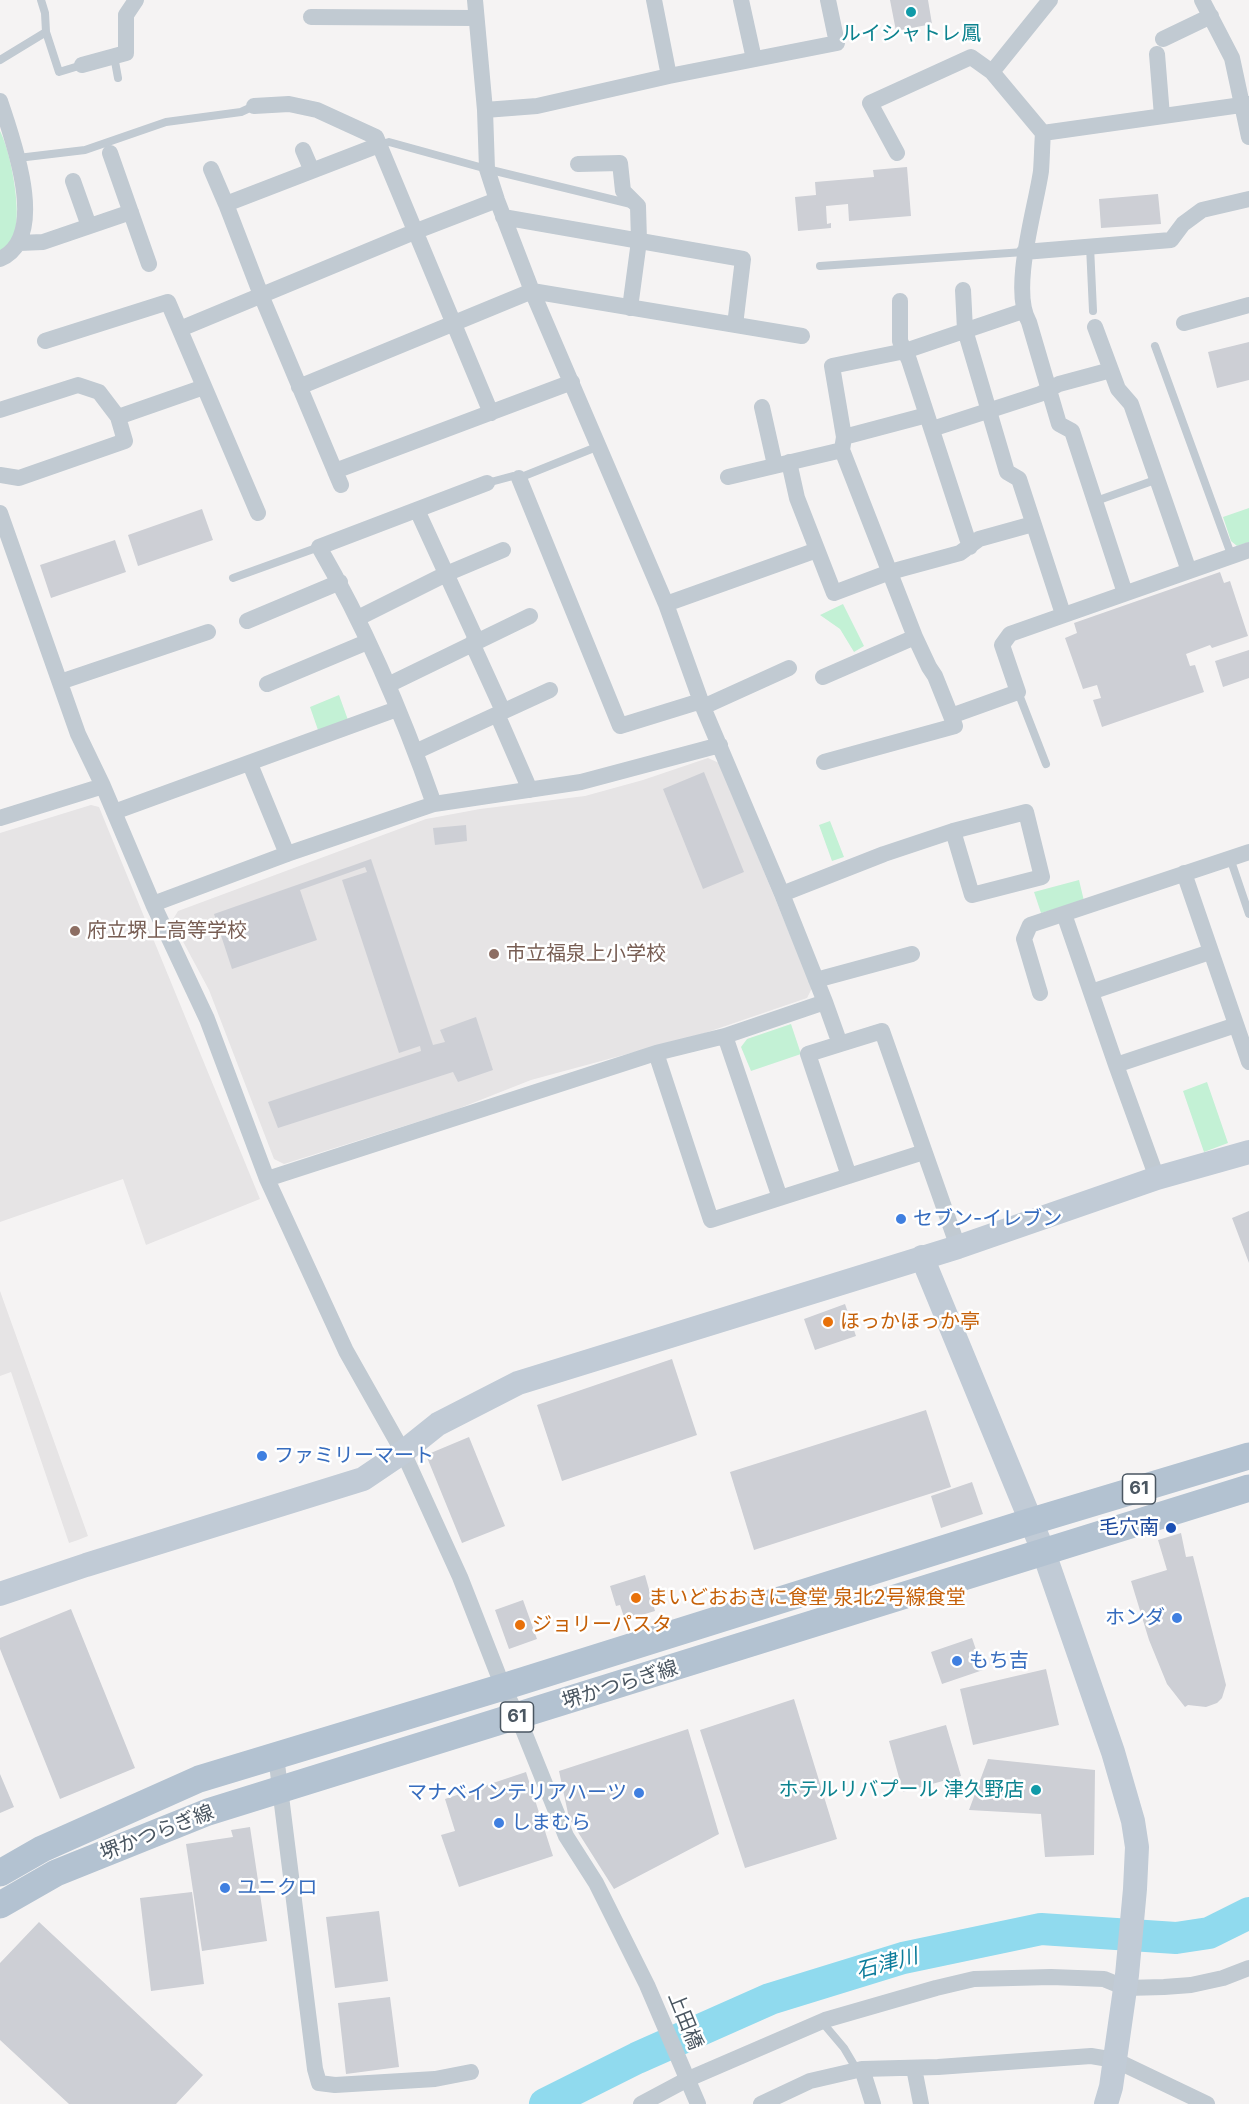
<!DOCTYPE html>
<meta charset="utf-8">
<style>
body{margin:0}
canvas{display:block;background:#f5f3f3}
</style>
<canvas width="1249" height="2104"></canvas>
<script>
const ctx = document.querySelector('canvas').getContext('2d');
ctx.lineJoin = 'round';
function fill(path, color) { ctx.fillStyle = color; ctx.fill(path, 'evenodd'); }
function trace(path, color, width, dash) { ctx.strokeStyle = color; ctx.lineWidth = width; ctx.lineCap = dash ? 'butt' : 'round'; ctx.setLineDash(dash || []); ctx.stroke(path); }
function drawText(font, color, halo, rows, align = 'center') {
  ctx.font = font + ' Inter,"Noto Sans JP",sans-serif'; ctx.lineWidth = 5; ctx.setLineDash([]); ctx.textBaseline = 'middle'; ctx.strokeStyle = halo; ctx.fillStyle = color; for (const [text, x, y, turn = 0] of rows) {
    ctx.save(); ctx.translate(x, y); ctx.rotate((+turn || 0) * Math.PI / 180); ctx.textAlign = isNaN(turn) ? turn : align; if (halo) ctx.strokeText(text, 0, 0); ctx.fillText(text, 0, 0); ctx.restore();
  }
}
fill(new Path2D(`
 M708,758l11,5 93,225 -5,10 -102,35 -174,47 -76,30 -171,54 -10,-5 -65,-169 -37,-69 6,-10 248,-92 54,-10 105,-13 58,-16z
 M91,805l8,2 161,392 -114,46 -23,-66 -123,43v-389z
 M0,1291l88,245 -10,4 -9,3 -58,-171 -11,4z`), '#e6e4e5');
fill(new Path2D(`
 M0,131c11,21 25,91 11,111 -3,3 -8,6 -11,9z
 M1249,508v34l-12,4 -6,-5 -8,-24z
 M843,604l21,42 -10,6 -14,-23 -20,-14z
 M339,695l9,25 -30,10 -8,-23z
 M830,821l14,36 -12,4 -13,-36z
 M1079,880l5,21 -43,12 -7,-21z
 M791,1024l10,30 -50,17 -10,-24 6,-8z
 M1207,1082l21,61 -24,9 -21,-61z`), '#c3f1d5');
trace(new Path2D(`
 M545,2104l92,-46 133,-59 133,-41 138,-29 135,9 33,-5 40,-20`), '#90daee', 32);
fill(new Path2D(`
 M890,0h38l4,24 -36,7z
 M907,167l4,49 -62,5 -1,-17 -22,2 1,18 4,-1v5l-33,3 -3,-34 21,-2 -1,-13 59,-5 -1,-7z
 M1158,194l3,30 -60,4 -2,-29z
 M1249,342v38l-32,8 -9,-36z
 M202,509l11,31 -75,26 -10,-31z
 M115,540l11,32 -75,26 -11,-33z
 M1220,572l4,11 6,-2 18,55 -36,12 -2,-3 -24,9 4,12 5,-1 9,27 -102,35 -9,-27 8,-2 -4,-13 -14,4 -18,-51 12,-5 -3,-10z
 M1249,650v28l-26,9 -8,-26z
 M704,772l40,100 -41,17 -40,-100z
 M466,825l1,16 -32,4 -2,-17z
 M371,859l62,186 12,-3 -5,-12 36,-13 17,53 -35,12 -5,-10 -175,56 -10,-26 153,-51 -1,-5 -21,7 -57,-173 25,-8 -2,-5 -65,23 17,50 -85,29 -18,-55z
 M1249,1211v52l-17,-45z
 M845,1304l11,32 -41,14 -11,-31z
 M672,1359l25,76 -135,46 -25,-76z
 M926,1410l25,77 -197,63 -24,-78z
 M469,1437l36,89 -43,17 -36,-88z
 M972,1482l11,32 -42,14 -10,-32z
 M1181,1533l5,24 7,-1 33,129 -4,13 -5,5 -11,4 -18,-2 -3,2 -18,-23 -18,-44 -18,-59 36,-11 -9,-30z
 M645,1575l10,36 -30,9 -5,-15 -4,1 -6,-20z
 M523,1600l14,39 -28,10 -14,-39z
 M71,1609l64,159 -75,31 -60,-150v-11z
 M972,1638l11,32 -41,14 -11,-32z
 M1046,1669l13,56 -86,20 -13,-56z
 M794,1699l43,140 -92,29 -45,-138z
 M946,1725l15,51 -58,16 -14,-51z
 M688,1729l31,105 -105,55 -45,-71 -10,-47z
 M988,1759l107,11 -1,85 -49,2 -4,-43 -72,-4z
 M526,1772l27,84 -94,31 -18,-52 14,-4 -10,-32z
 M0,1774l14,33 -14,6z
 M250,1827l17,114 -65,10 -16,-107 47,-7 -2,-7z
 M192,1892l12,92 -53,7 -11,-93z
 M379,1911l9,70 -53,7 -9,-71z
 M39,1922l164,153 -27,29h-107l-69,-64v-77z
 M390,1997l9,70 -53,7 -8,-71z`), '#cdcfd5');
trace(new Path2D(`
 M41,0l4,13 1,19
 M114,56l4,22
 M0,60l46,-28 13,40 23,-7
 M379,145l10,-3 98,27 144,35
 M18,158l67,-8 81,-28 75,-10 13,-6
 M1090,246l3,65
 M820,266l204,-14
 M1155,346l77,211
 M487,483l26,-7 6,2 80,-32
 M1096,501l62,-22
 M233,578l86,-31
 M1018,692l28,72
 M1230,858l19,56
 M822,2022l22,26 13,22`), '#c1cad2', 8);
trace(new Path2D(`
 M654,0l15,76
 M741,0l13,59
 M1202,0l30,58 17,79
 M311,17l165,1
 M1163,39l48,-23
 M1157,54l5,62
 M82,65l44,-12v-38l10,-15
 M992,72l58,-72
 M0,101c12,37 50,136 0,158
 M254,106l35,-2 28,6 59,27 115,276
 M485,110l52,-4 132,-30 168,-33 -9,-43
 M1043,133l206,-29
 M379,145l-153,59 35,91 74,176 237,-89
 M303,150l9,21
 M110,153l39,111
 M897,153l-27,-50 101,-46 21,15 51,61c-1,13 -1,25 -2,38 -5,36 -31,119 -12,151l30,102 13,7 53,162
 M578,164l42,-1 3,28 15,15 1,35 -9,67
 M211,169l15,35
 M73,181l16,45
 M503,217l240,42 -8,66
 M19,243l24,-1 88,-30
 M1024,252l147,-12 12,-16 19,-14 47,-11
 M963,290l2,40 42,142 12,7 44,135
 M900,301v40l9,19 61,187
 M1184,323l65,-18
 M1095,327l23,62 13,15 58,167
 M180,329l234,-97 83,-32
 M45,341l123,-39 90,211
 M299,387l233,-96 270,45
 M762,407l13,58
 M0,410l78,-25 21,7 19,25 7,24 -106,37 -19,-3
 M118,417l86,-30
 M932,429l108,-35 19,-10 52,-14
 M844,437l83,-22
 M789,462l8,36 37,95 56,-21 70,-19 19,-14 54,-15
 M335,471l6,14
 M728,477l114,-27
 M519,478l101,248 81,-25
 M417,510l60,131
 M0,513l78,221 25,52 50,118 54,115 60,160 79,172 57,101 57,125 43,110 15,30 48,119 30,47 51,102 51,119
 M666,604l151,-54
 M358,618l88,-44 57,-24
 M247,621l93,-39
 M472,643l31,68
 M823,677l92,-40
 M60,682l148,-50
 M267,684l100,-42
 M388,685l142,-69
 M703,707l86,-39
 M497,714l33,76
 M951,716l-16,-40 -6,-9 -14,-30 -73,-187 2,-13 -12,-71 73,-15 118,-40
 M415,752l135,-62
 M824,762l131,-36 -4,-10 67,-24 -16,-47 8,-11 239,-84
 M250,764l37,90
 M434,804c-31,-89 -68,-176 -115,-257l168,-64
 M114,812l283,-103
 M0,818l103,-32
 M1184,873l65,189
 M782,894l102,-40 69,-23 73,-19 16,65 -70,18 -19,-64
 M153,904l134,-50 147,-50 147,-22 139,-37
 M1064,914l52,151 41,113
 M816,980l96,-26
 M1091,992l119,-40
 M1040,993l-16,-54 6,-14 219,-73
 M825,1002l15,42 42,-13 76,216
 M725,1036l55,162
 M840,1044l-32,10 41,122
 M656,1053l55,167 213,-68
 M1116,1065l120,-40
 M267,1179l389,-126 69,-17 100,-34 -43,-108 -79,-187 -37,-103 -134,-313 -35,-91 -10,-31 -2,-59 -10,-110
 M276,1756l39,313 4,14 16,2 100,-6 36,-7
 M914,2068l7,36
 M862,2069l11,35
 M641,2104l45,-24 139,-60 111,-32 38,-9 77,-2 53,2 22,9 38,-1 27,-2 32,-7 26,-10
 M761,2104l49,-23 52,-12 76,-2 153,-11 24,4 92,44`), '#c1cad2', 16);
trace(new Path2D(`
 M922,1257l122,296 69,199 20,69 4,26 -2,42 -8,86 -16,112 -5,17
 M0,1594l86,-29 277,-86 40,-27 35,-28 80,-41 440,-136 199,-69 92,-26`), '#c1cbd6', 24);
trace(new Path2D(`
 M0,1873l42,-24 157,-70 304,-92 526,-165 220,-66
 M0,1905l56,-32 152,-61 1041,-324`), '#b3c2d1', 27);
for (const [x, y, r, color] of [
 [911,12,6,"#0f9aa8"],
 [75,931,6,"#8d6e63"],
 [494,954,6,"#8d6e63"],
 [901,1219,6,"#3f7fe0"],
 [828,1322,6,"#e8710a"],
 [262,1456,6,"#3f7fe0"],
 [1171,1528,6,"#1a4fb4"],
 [636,1598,6,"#e8710a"],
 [1177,1618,6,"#3f7fe0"],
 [520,1625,6,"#e8710a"],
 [957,1661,6,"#3f7fe0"],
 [1036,1790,6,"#0f9aa8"],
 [639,1793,6,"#3f7fe0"],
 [499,1823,6,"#3f7fe0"],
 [225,1888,6,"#3f7fe0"]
]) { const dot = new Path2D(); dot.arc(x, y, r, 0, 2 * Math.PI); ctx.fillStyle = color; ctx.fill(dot); trace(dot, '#fff', 2); }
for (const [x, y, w] of [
 [1139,1489,33],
 [517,1717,33]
]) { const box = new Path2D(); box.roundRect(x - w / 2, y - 15, w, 30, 4.5); ctx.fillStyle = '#fff'; ctx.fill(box); trace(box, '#4a5661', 1.5); }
drawText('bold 18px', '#4a5661', null, [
 ["61",1139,1489],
 ["61",517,1717]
]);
drawText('20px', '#0d838f', '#fff', [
 ["ルイシャトレ鳳",911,34],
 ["ホテルリバプール 津久野店",1024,1790,"right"]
]);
drawText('20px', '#785e54', '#fff', [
 ["府立堺上高等学校",87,931],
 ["市立福泉上小学校",506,954]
], 'left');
drawText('20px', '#366cbe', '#fff', [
 ["セブン-イレブン",913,1219],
 ["ファミリーマート",274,1456],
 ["ホンダ",1165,1618,"right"],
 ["もち吉",969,1661],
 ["マナベインテリアハーツ",627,1793,"right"],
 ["しまむら",511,1823],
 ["ユニクロ",237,1888]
], 'left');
drawText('20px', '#c56008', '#fff', [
 ["ほっかほっか亭",840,1322],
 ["まいどおおきに食堂 泉北2号線食堂",648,1598],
 ["ジョリーパスタ",532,1625]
], 'left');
drawText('20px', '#164399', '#fff', [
 ["毛穴南",1159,1528]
], 'right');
drawText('20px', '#4a5661', '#fff', [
 ["堺かつらぎ線",620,1685,-17],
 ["堺かつらぎ線",157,1833,-21],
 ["上田橋",685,2021,68]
]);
drawText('italic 21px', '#0c7c9b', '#fff', [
 ["石津川",887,1964,-15]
]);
</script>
